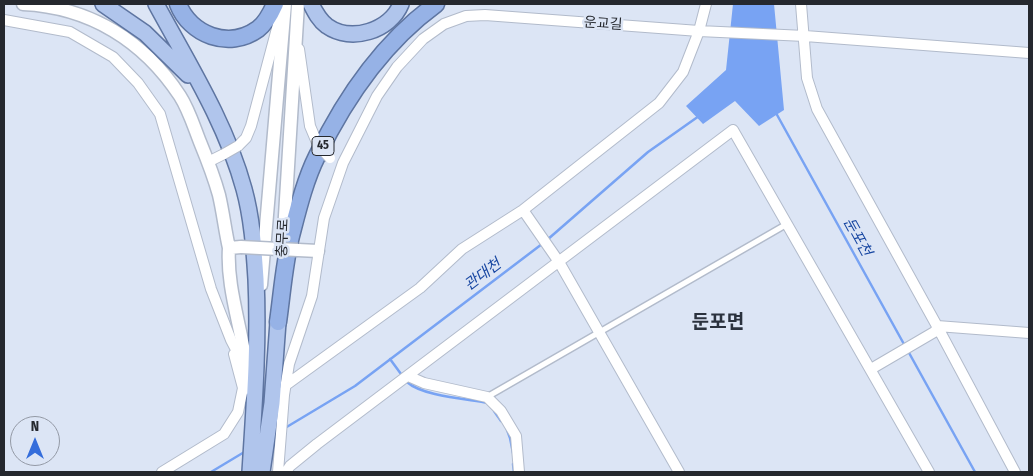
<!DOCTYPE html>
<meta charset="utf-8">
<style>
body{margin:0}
#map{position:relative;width:1033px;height:476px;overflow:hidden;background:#dce5f5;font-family:"Fira Sans Condensed",sans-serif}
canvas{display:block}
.frame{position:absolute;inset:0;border:5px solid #25282e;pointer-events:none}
.north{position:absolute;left:10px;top:416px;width:50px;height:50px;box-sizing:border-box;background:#dce5f5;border:1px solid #9399a5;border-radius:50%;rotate:0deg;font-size:14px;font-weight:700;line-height:20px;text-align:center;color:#25282e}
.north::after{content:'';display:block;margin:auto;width:18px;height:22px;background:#346ddb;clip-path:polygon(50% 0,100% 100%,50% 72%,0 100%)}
</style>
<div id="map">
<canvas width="1033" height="476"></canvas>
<div class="frame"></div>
<div class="north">N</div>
</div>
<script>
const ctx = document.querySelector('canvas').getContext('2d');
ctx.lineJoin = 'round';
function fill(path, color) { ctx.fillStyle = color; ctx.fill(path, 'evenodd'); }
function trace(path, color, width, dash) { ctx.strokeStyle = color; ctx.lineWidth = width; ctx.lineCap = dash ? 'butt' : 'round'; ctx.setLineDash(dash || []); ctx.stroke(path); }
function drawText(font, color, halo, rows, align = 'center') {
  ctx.font = font + ' "Fira Sans Condensed","Noto Sans KR",sans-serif'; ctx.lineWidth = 5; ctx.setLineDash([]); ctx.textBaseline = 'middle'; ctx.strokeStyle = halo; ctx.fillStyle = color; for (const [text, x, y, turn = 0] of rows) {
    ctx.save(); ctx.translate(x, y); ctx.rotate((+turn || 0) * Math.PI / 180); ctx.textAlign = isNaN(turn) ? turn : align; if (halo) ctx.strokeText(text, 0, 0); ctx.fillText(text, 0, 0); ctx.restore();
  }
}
fill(new Path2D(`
 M733,4h41l10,106 -25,16 -24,-25 -32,23 -17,-18 40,-36z`), '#78a3f3');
trace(new Path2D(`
 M776,113l129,233
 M547,240l101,-88 51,-36
 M908,351l67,121
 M390,359l11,15
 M407,382c15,14 60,17 81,21
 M494,411l7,10
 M506,427l4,11 3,15
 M285,428l70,-42 187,-142
 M513,464l1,8
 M211,472l35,-21`), '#78a3f3', 2.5);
const service = new Path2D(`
 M487,397l300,-173`);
const minor = new Path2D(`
 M801,4l6,74 10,31 120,217 78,146
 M4,20l66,12 43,25 25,26 22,31 51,175 20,51 13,25
 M299,49l11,77 8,19
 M238,146l8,-8 5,-12 29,-109
 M208,162l16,-8
 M523,210l36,52 120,210
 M871,369l65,-38 1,-5 92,7
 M408,376l16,7 63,14 14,14 15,25 3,36
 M286,385l134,-97 42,-39 61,-39 136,-107 24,-31 16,-41 7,-27
 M162,472l62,-38 14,-22 5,-24 -9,-34
 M278,472l6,-77 5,-31 23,-68 12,-78 19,-55 34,-67 20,-29 26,-28 21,-15 22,-8 19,-1 214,16 106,5 224,17
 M286,472l4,-6 27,-22 416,-314 196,342`);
const tertiary = new Path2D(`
 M23,4c67,3 121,37 157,92 9,14 14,31 20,46 7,17 14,35 19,53 4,17 6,35 10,53l12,-1
 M229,248c-2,29 6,59 12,88 4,19 6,37 12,56
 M283,248l15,-244
 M298,250l20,1
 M261,285l24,-281`);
const primary = new Path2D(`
 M103,4l42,29 43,42
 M156,4c32,59 70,119 88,185 8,29 10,59 12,90 3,65 -2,129 -6,193
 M311,4c4,8 8,16 16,22 24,17 63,5 74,-22
 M262,472l10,-69 6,-81`);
const trunk = new Path2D(`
 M178,4c12,31 51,46 80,25 8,-6 13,-16 17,-25
 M278,322c4,-28 6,-58 13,-86 7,-27 14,-56 26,-80 28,-58 67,-114 119,-152`);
trace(service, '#b2bbcb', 8);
trace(minor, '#b2bbcb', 12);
trace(tertiary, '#b2bbcb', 15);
trace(primary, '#5e75a1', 18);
trace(trunk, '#5e75a1', 19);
trace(service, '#fff', 5);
trace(minor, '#fff', 10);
trace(tertiary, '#fff', 12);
trace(primary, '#b0c5ec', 15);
trace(trunk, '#96b2e6', 16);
const minorBridge = new Path2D(`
 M318,145l12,13
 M224,154l14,-8`);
const tertiaryBridge = new Path2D(`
 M241,247l57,3`);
trace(minorBridge, '#b2bbcb', 12, []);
trace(tertiaryBridge, '#b2bbcb', 15, []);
trace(minorBridge, '#fff', 10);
trace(tertiaryBridge, '#fff', 12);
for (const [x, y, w] of [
 [323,146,22]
]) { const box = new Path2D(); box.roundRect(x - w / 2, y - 9.5, w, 19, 4); ctx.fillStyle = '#dce5f5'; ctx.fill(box); trace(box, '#25282e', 1); }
drawText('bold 12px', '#25282e', null, [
 ["45",323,146]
]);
drawText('14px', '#25282e', '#dce5f5', [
 ["운교길",603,24,4],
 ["충무로",283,238,-87]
]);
drawText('italic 15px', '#1847a2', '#dce5f5', [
 ["둔포천",857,237,61],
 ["관대천",483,275,-37]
]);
drawText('bold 19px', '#2b323e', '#dce5f5', [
 ["둔포면",718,323]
]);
</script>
